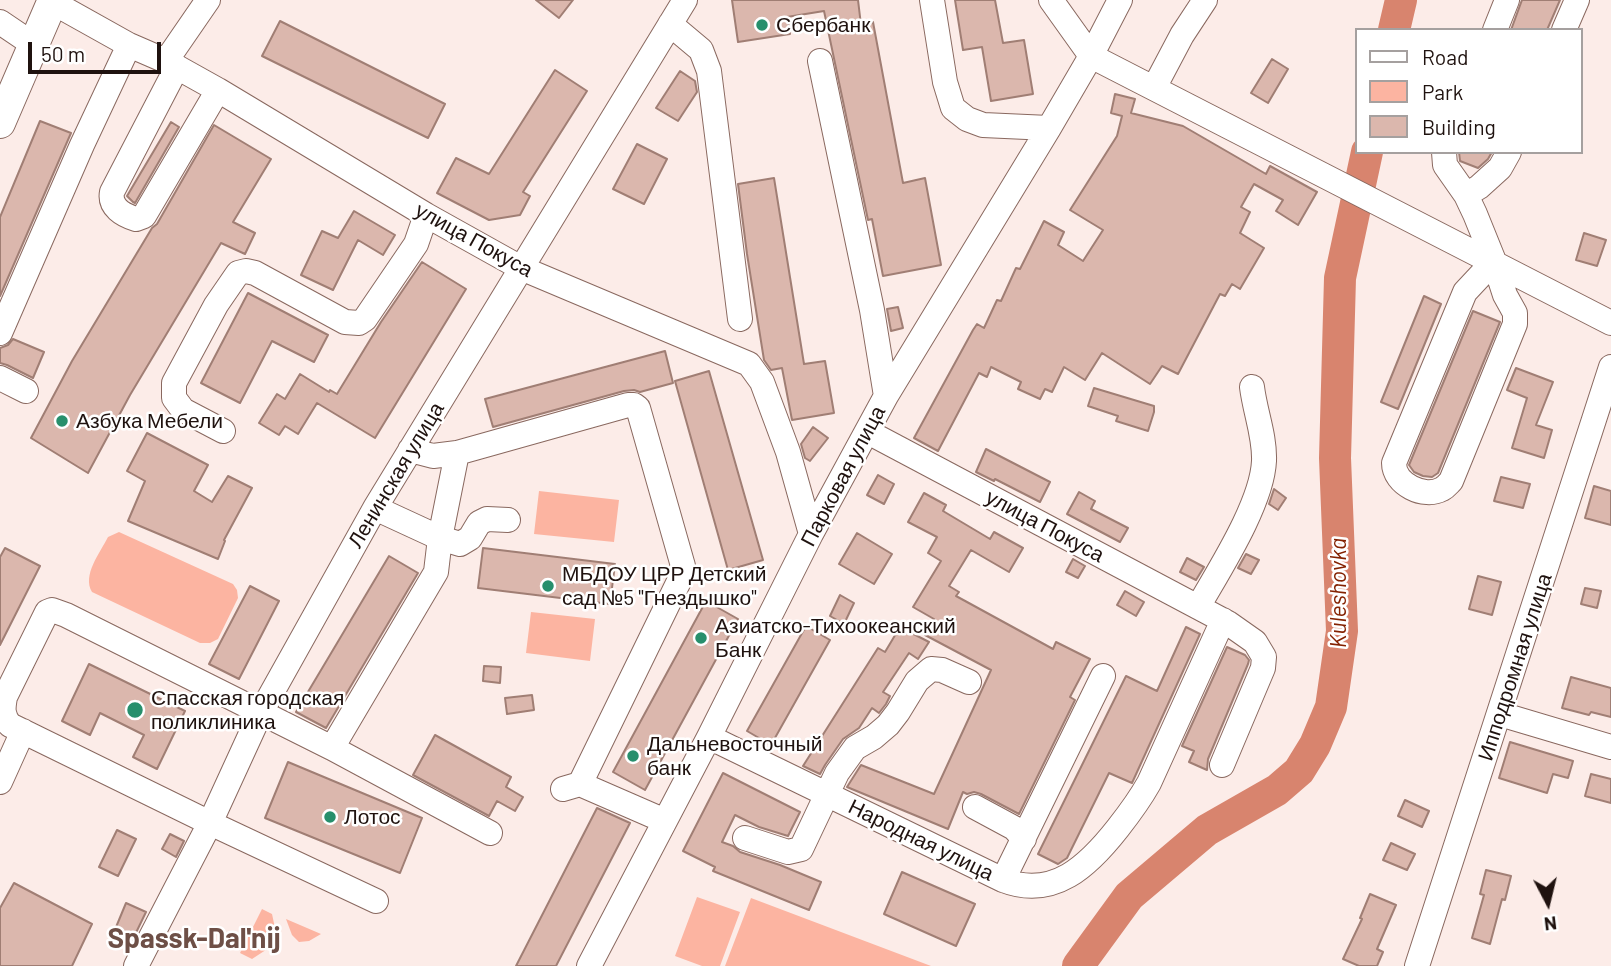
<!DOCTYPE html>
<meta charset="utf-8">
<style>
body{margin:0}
#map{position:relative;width:1611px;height:966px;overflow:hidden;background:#fcece8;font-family:Barlow,sans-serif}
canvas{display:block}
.legend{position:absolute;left:1355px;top:28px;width:228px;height:126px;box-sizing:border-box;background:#fff;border:2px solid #a5a09f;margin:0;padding:9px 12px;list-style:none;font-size:21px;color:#1f120f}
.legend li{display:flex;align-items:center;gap:14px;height:35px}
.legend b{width:35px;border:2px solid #a5a09f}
.north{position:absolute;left:1513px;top:868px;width:70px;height:70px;-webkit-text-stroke:5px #fff;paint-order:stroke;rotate:173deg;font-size:19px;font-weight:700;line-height:28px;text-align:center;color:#1f120f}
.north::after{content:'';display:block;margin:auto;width:24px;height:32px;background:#1f120f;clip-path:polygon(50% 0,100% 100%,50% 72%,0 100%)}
.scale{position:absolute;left:28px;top:42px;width:133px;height:32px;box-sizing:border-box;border:4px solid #1f120f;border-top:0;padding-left:9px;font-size:21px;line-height:24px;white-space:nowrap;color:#1f120f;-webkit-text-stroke:5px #fff;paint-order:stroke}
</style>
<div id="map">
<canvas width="1611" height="966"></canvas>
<ul class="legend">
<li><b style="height:9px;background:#fff"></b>Road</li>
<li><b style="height:19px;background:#fcb4a1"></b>Park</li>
<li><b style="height:19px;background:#dbb7ad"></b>Building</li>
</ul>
<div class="north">N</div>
<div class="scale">50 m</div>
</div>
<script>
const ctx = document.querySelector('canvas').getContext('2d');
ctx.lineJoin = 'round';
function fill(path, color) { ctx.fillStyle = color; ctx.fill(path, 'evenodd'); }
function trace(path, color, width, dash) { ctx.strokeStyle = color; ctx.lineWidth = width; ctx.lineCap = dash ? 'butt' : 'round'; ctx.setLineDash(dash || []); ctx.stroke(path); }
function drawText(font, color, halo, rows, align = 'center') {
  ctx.font = font + ' Barlow,sans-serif'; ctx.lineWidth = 5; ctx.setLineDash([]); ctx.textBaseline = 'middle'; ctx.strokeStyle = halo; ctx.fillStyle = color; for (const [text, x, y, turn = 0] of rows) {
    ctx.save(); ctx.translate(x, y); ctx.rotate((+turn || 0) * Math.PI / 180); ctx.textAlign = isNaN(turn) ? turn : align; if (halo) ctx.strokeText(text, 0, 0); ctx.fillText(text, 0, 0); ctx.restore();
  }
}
fill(new Path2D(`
 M539,491l80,9 -5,42 -80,-8z
 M119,532l114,52 4,6 1,8 -20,41 -8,4h-10l-108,-51c-10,-17 8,-39 16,-55z
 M531,612l64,7 -5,42 -64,-8z
 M697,897l43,15 -20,54h-18l-27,-10z
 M751,898l180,68h-206z
 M262,909l10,5 6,28 -26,17 -12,-6z
 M286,919l35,15 -12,7 -10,1 -7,-7z`), '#fcb4a1');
trace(new Path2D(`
 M1394,30l7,-30
 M1078,966l51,-70 78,-66 70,-40 22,-19 16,-26 16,-38 11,-76 -7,-173 5,-180 27,-126`), '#d8846e', 32);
const building = new Path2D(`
 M536,0h37l-14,18z
 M732,0h126l3,25 12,-3 30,161 22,-5 16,87 -58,11 -11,-57 -4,1 -44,-209 -37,6 3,17 -52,8z
 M955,0h40l8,43 21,-3 9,54 -42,7 -9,-54 -19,3z
 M1522,0h38l-13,30h-36z
 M280,21l165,83 -17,34 -166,-82z
 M1272,59l16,10 -20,34 -17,-10z
 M555,70l32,21 -64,101 7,4 -10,19 -31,5 -52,-27 19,-35 33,16z
 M680,71l15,10 2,11 -19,29 -22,-13z
 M1115,94l20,5 -4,14 52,13 83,48 4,-8 47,26 -19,33 -22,-14 7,-11 -29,-16 -13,23 9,5 -10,21 24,15 -24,41 -8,-5 -7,12 -5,-2 -42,80 -16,-8 -12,18 -48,-31 -17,27 -21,-13 -12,25 -7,-3 -5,10 -22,-10 3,-7 -30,-15 -4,10 -8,-4 -41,78 -24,-13 59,-108 4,-6 7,4 13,-28 4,1 15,-33 4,1 24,-48 20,11 -6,13 25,16 20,-31 -33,-20 47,-74 5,-20 -11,-3z
 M40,121l31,12 -71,163v-79z
 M171,122l8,5 -44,76 -2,-1 -6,-6z
 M214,125l57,34 -38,63 22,11 -10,21 -24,-11 -91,152 -42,78 -57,-35 41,-77 80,-133 5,-4z
 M637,144l30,15 -23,45 -31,-15z
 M1459,152h33l-4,7 -10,9 -18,-7z
 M774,178l30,186 21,-3 9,52 -42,7 -10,-52 -11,2 -7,-10 -17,-106 -9,-70z
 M354,211l41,24 -12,20 -25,-15 -25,50 -32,-15 21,-44 16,7z
 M1584,233l22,7 -9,26 -21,-6z
 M422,262l44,27 -91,149 -58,-35 -19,31 -13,-8 -6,9 -20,-12 18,-29 8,5 15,-25 29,18 1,-2 7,4 44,-72z
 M248,293l80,42 -14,27 -42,-21 -32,62 -39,-20z
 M1424,296l17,8 -43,105 -17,-7z
 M898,307l5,21 -12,3 -4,-22z
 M1473,311l27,11 -62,151 -6,4 -9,-1 -9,-4 -5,-7z
 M13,339l31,13 -11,26 -26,-13 -7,-2v-15l8,-3z
 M665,351l8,32 -33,9 -6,-2 -10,1 -131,36 -8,-28z
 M1516,368l37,14 -17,43 16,5 -8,28 -32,-10 15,-50 -20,-8z
 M709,371l54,189 -35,10 -53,-189z
 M1094,388l60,18v6l-6,19 -32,-10 2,-5 -30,-10z
 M813,427l15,11 -18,23 -5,-3 -4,-14z
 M147,433l61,32 -14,26 18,11 16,-26 24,12 -28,52 1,1 -7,18 -90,-38 17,-40 -18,-10z
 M986,449l64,33 -10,20 -45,-23 -1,2 -18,-9z
 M878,475l16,9 -10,20 -17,-9z
 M1501,477l29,7 -7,24 -29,-7z
 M1594,486l17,5v34l-26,-7z
 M1274,489l12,9 -8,12 -9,-6z
 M1079,492l16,9 -4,8 37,19 -8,14 -53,-28z
 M924,493l22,12 -3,6 47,28 4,-7 29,16 -14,24 -38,-22 -22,36 10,6 -3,4 97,53 3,-7 34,17 -20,38 5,3 -56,114 -38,-20 -7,-2 -7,2 -4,-2 -15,37 -101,-42 14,-22 73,29 57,-124 -66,-35 9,-16 -21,-12 28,-46 -13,-8 9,-16 -29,-15z
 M857,533l35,21 -18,30 -35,-20z
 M5,548l35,18 -40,79v-88z
 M483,548l132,16 -5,40 -132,-16z
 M1246,554l13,6 -8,14 -13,-6z
 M389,556l29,17 -92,155 -30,-16z
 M1187,558l17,9 -8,13 -16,-8z
 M1073,559l12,7 -7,12 -12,-6z
 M1478,576l23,6 -9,33 -23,-6z
 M250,586l29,15 -40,78 -30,-15z
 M1585,588l16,3 -4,17 -16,-4z
 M1125,591l19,11 -8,14 -19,-11z
 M840,595l14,8 -10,21 -14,-8z
 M706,601l32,18 -93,171 -32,-18z
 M806,626l24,14 -59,105 -24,-14z
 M900,627l29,15 -11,17 -9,-6 -26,39 7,4 -4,8 -7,9 -7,-5 -13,20 -16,11 -18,26 -5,9 -17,-8 75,-118 7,4z
 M1186,627l14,7 -68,149 -23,-10 -42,85 -9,6 -20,-10 88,-178 31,15z
 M1227,647l18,8 4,5 -1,4 -40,95 -1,11 -18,-8 5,-11 -12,-5z
 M89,664l96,47 -28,58 -24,-12 11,-22 -44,-22 -10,22 -28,-14z
 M484,666l17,1 -1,16 -17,-2z
 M1571,677l40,11v29l-20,-5 -2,3 -27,-7z
 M532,695l2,15 -27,4 -2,-16z
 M435,735l76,42 -5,10 17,10 -8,14 -18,-10 -8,15 -76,-41z
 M1510,742l63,19 -5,17 -15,-4 -6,19 -48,-15z
 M288,762l134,56 -22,55 -135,-55z
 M723,773l77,39 -12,24 -29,-9 -24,-12 -13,27 11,4 7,6 40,13 41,17 -12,28 -96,-39 2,-4 -32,-16z
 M1591,774l20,5v24l-26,-7z
 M1405,800l24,11 -7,16 -24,-11z
 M597,808l33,15 -74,143h-40z
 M117,830l19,9 -18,37 -19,-9z
 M170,834l14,7 -8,16 -14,-8z
 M1391,843l24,11 -8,16 -24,-10z
 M1486,870l25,6 -6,24 -3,-1 -12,45 -18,-6 12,-43 -4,-1z
 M902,872l73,32 -19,42 -72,-32z
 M14,883l78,41 -20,42h-72v-58z
 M1370,894l26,11 -19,44 6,3 -6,14h-18l-16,-7 19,-40 -2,-1z
 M126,903l20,9 -14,29 -18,-9z`);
fill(building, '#dbb7ad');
trace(building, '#a07e74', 2);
const minor = new Path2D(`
 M932,0l13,82 8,26 14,11 16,6 66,3
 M1051,0l40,56 520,267
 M52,2l77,43 37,16 52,29 208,125 95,53 228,96 13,18 26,70 23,82
 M0,22l34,23
 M670,24l31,26 8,21 31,248
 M1495,30l12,-30
 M1564,30l13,-30
 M166,61l42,-61
 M820,61l52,249 14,86
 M177,67l-65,125c-3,15 11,23 24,27l8,-3 74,-126
 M1154,88l28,-53 23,-35
 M1444,152l1,13 21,30 9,19 19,47 11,34 10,18v11l-64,157c-3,3 -5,6 -9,8 -18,10 -48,-5 -48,-26l71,-171 29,-31
 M1466,195l13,-8 21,-19 9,-16
 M0,333l82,-188 47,-100
 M0,378l26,13
 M223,431l-40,-21 -9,-12v-15l42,-78 22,-32 8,-2 9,2 90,49 14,1 6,-4 51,-75 10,-29
 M868,432l360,191 27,19 9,15 -1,11 -41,97
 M410,450l23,6 24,-3 171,-48h6l4,3 45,158v7l-103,211
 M375,508l65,30 20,6 10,-6 9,-15 8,-4 21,1
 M1198,607c21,-37 64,-103 66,-146 1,-25 -9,-49 -12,-74
 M1500,714l111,33
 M709,737l294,143 100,-204
 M332,748l104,-176 4,-34 17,-85
 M0,782l23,-51
 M563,789l17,-5 85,37
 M975,807l39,21 10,11
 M745,838l43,14 13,-3 36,-76 18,-25 19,-11 14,-12 10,-13 19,-31 14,-12 11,1 27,12
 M1003,880c51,20 86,-15 115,-52 11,-14 22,-29 31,-45l74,-163
 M376,901l-166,-78 -200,-98c-8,-10 -7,-17 -5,-28l42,-85 5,-2 14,5 266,133 158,85
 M136,966l74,-143 50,-109 115,-206 310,-508
 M589,966l120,-229 102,-203 75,-138 163,-268 42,-72 29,-56
 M1417,966l194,-599`);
const major = new Path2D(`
 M0,123l53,-123`);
trace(minor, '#89685f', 26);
trace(major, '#89685f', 32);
trace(minor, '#fff', 24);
trace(major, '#fff', 30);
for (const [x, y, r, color] of [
 [762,25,7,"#278f6c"],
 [62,421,7,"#278f6c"],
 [548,586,7,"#278f6c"],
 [701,638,7,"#278f6c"],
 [135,710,9,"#278f6c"],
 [633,756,7,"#278f6c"],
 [330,817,7,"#278f6c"]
]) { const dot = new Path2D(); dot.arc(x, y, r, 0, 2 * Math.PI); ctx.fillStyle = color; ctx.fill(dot); trace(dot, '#fff', 2.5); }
drawText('21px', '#1f120f', '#fff', [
 ["Сбербанк",776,25],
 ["Азбука Мебели",76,421],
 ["МБДОУ ЦРР Детский",562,574],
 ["сад №5 \"Гнездышко\"",562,598],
 ["Азиатско-Тихоокеанский",715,626],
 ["Банк",715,650],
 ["Спасская городская",151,698],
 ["поликлиника",151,722],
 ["Дальневосточный",647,744],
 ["банк",647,768],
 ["Лотос",344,817]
], 'left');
drawText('21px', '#1f120f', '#fff', [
 ["улица Покуса",474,240,29],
 ["Ленинская улица",396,475,-59],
 ["Парковая улица",843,476,-62],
 ["улица Покуса",1045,526,28],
 ["Ипподромная улица",1515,667,-72],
 ["Народная улица",921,840,26]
]);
drawText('italic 23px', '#842202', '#fff', [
 ["Kuleshovka",1338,593,-90]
]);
drawText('bold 28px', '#6e4f46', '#fff', [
 ["Spassk-Dal'nij",194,939]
]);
</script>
